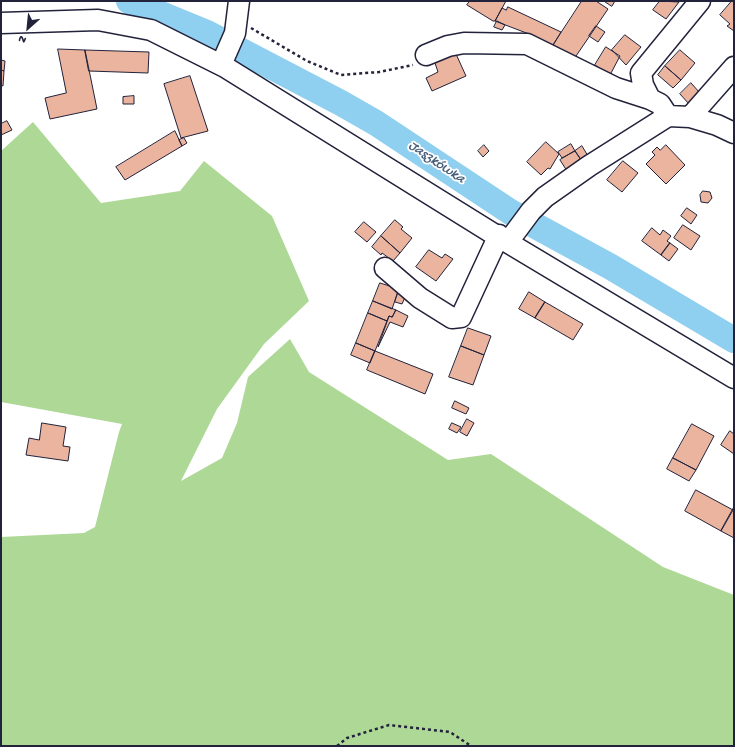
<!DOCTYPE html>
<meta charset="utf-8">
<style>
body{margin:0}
#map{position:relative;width:735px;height:747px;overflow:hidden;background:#fff;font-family:"Gochi Hand",sans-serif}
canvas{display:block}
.frame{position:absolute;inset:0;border:2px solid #22223b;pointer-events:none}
.north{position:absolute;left:8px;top:8px;width:40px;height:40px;-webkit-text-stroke:3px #fff;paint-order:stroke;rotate:207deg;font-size:11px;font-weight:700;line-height:16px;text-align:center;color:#22223b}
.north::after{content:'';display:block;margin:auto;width:14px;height:18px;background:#22223b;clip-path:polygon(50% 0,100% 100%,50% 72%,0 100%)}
</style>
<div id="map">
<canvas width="735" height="747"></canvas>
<div class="frame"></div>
<div class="north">N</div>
</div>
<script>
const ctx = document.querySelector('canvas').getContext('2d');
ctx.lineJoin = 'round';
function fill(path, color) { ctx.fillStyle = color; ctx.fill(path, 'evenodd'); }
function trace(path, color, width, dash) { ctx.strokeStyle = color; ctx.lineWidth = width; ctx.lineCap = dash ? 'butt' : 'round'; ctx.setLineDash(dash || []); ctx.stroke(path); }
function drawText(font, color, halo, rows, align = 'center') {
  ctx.font = font + ' "Gochi Hand",sans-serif'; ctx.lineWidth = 3.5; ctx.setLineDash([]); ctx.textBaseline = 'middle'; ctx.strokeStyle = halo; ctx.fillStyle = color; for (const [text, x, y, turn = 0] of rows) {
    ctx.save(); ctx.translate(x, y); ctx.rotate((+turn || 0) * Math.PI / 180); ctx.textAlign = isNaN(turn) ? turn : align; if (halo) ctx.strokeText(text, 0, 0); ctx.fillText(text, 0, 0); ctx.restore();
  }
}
fill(new Path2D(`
 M33,122l68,81 79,-12 24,-30 68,55 37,85 -45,43 -47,65 -36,72 41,-23 15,-35 11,-46 42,-38 19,33 139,88 43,-6 172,113 71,28v151h-733v-209l83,-4 11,-6 24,-95 3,-8 -121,-22v-251z`), '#aed896');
trace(new Path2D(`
 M129,1l78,32 134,70 35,20 136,90 99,54 123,73`), '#8fcff0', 26);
const building = new Path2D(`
 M470,1h36l-11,20h-2l-26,-16z
 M582,1h14l12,8 -34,50 -22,-12z
 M604,1h11l-3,5z
 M660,1l19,1 -13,17 -13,-9z
 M732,1h2v30l-7,-5 3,-2 -10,-9z
 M508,7l53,25 -9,15 -23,-13 -34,-13 7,-13 4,2z
 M497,21l8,4 -3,5 -8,-3z
 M596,26l9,6 -7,10 -9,-6z
 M625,35l16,12 -15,18 -14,-15z
 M606,47l14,9 -10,19 -15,-10z
 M58,49l27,1 12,59 -47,10 -5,-21 21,-5z
 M85,50l64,2 -1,21 -59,-2z
 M680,50l15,13 -14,17 -16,-14z
 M456,54l10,22 -34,15 -6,-13 12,-6 -3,-9z
 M1,60l4,1 -1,10 -3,-1z
 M665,66l16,14 -8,8 -15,-13z
 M1,70l3,1 -1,15 -2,-1z
 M190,76l18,55 -27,7 -17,-54z
 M691,83l9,10 -11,11 -9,-10z
 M134,96v8h-11v-7z
 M7,121l5,9 -11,5v-11z
 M175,131l7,15 -57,34 -9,-13z
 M184,138l3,5 -5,3 -3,-6z
 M546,142l13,12 -9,15 -2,-1 -7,7 -14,-13z
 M571,144l4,7 -13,7 -4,-6z
 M484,145l5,6 -6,6 -5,-6z
 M666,145l19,20 -19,19 -20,-20 9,-9 -3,-3 5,-5 3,3z
 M582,146l6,10 -7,4 -6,-9z
 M575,151l7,10 -15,10 -7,-11z
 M623,161l15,12 -16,19 -15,-12z
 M703,191l7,1 2,6 -4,5 -7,-1 -1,-7z
 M687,208l10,7 -6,9 -10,-8z
 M395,220l8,7 -2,2 11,9 -12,15 -19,-17z
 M364,222l12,10 -9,10 -12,-10z
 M683,225l17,11 -9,14 -17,-12z
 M652,228l8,7 3,-5 8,6 -4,5 3,2 -9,12 -19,-14z
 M381,236l19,17 -7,8 -11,-8 -1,2 -9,-8z
 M670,243l8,6 -9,12 -8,-6z
 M429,250l13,8 3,-4 8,5 -17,22 -20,-14z
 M380,283l19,6 -7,20 -19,-8z
 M399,289l8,4 -5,11 -7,-2z
 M529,292l16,10 -10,16 -16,-9z
 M373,301l23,9 -4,7 -3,-1 -2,5 -19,-8z
 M545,302l38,22 -10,16 -38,-22z
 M396,310l12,6 -5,11 -13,-5 -12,25 11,-31 3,1z
 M368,313l19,8 -12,30 -19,-8z
 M468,328l23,8 -7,19 -23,-9z
 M356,343l19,8 -5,12 -19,-8z
 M461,346l23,9 -11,30 -24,-8z
 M375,351l58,23 -8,20 -58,-24z
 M455,401l14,7 -3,6 -14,-6z
 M467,419l7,4 -7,13 -7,-4z
 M42,423l24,4 -3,19 7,1 -2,14 -42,-6 3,-17 10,2z
 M452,423l9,4 -4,6 -8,-4z
 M692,424l22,12 -18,34 -23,-12z
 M730,431l4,3v20l-13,-9z
 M673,458l23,12 -7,11 -22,-12z
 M696,490l37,20 -12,21 -36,-20z
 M734,507v31l-13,-7z`);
fill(building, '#eab49e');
trace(building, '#22223b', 1);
const minor = new Path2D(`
 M1,23l97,-3 53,10 74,37 267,166 242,145
 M426,55l22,-9 16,-3 63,1 89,44 34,11 10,5 8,12
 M221,65l14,-32 4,-32
 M650,99l-7,-14 -2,-12 59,-72
 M690,117l27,8 17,8
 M508,242l23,-31 14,-14 44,-31 79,-50 22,1 44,-50
 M385,268l35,30 32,20 9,-1 38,-82`);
trace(minor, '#22223b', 23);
trace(new Path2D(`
 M251,28l56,33 34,14 38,-3 34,-7
 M337,746l10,-8 42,-13 61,7 21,14`), '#22223b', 2.5, [3, 3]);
trace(minor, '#fff', 20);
drawText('italic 14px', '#485f7a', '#fff', [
 ["Jaszkówka",436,163,34]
]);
</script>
